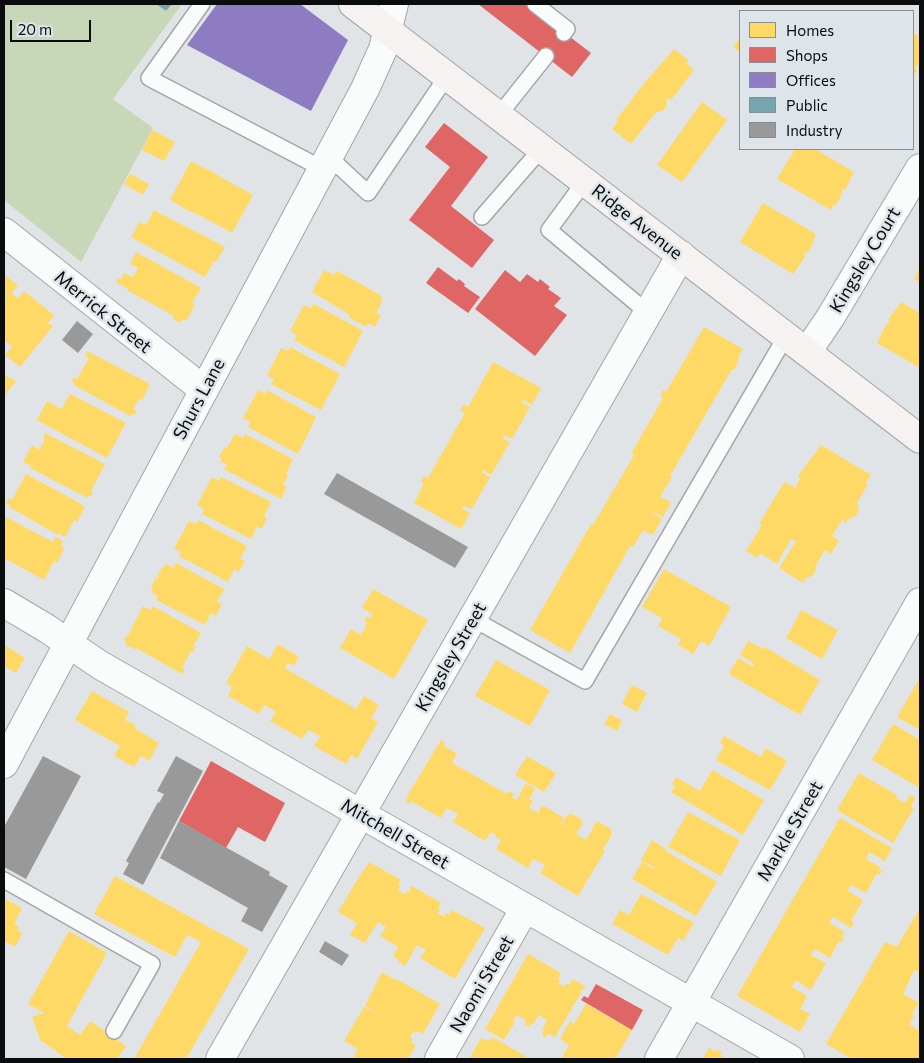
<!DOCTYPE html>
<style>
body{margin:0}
#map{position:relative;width:924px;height:1063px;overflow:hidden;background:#e1e4e7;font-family:Commissioner,sans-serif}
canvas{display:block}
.frame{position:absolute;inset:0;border:5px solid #0a0c0e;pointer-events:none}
.legend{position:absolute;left:739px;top:10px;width:175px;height:140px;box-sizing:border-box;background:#dee5ea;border:1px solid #898e92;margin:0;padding:6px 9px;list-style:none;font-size:15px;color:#0a0c0e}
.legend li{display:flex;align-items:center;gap:10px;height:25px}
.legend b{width:25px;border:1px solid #898e92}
.scale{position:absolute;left:10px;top:20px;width:81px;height:22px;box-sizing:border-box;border:2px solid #0a0c0e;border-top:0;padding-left:6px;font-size:15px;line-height:18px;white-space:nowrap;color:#0a0c0e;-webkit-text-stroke:4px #dee5ea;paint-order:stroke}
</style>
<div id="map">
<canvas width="924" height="1063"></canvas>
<div class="frame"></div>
<ul class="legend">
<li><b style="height:14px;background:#ffd966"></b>Homes</li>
<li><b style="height:14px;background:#e06666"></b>Shops</li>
<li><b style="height:14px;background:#8e7cc3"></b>Offices</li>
<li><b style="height:14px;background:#76a5af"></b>Public</li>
<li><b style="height:14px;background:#999"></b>Industry</li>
</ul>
<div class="scale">20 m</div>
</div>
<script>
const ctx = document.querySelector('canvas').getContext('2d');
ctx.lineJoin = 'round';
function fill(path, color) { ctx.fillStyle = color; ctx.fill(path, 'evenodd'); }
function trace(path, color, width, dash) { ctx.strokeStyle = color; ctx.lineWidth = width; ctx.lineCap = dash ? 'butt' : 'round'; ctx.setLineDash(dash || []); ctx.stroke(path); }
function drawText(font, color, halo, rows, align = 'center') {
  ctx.font = font + ' Commissioner,sans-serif'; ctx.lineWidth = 5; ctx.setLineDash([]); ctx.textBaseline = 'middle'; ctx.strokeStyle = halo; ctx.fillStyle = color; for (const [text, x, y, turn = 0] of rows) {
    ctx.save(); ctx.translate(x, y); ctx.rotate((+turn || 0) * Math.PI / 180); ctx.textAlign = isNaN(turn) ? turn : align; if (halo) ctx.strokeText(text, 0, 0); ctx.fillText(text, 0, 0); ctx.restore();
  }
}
fill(new Path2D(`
 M4,4h152l10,7 6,-7h10l-69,95 40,29 -72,134 -77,-62z`), '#c9d7b9');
fill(new Path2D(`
 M913,33l7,4 -3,3 3,2v22l-4,2 -1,2 2,2 -4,8z
 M740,38v15l-7,-6z
 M674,49l15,12 -3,2 8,7 -23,30 -5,-2 1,7 -4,6 -7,1 -25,32 -19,-15 6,-8 -2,-1 30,-39z
 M702,102l25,18 -45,62 -25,-17z
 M152,130l23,12 -11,19 -22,-11z
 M795,149h20l39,23 -9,18 -1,-1 -2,2v2h1l-7,12 -2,-1 -3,6 -54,-31z
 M191,161l17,9 4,1 5,4 36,20 -21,38 -33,-18 -10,-4 -19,-11z
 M130,174l19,10 -6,11 -19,-11z
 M763,203l53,31 -3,7h1l-6,12 -2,-1 -2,3 1,2 -12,17 -53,-32z
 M154,210l71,37 -9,15 -2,-1 -9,16 -74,-40 9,-15 6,3z
 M136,252l65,36 -9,15 3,2 -9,16 -4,-2 -2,4 -7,-4 1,-3 -47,-26 1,-1 -12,-7 2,-4 3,1 3,-6 9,4 5,-9 -8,-4z
 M920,266v17l-6,-4z
 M324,270l10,5 3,-4 45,25 -2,3 3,1 -7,13 5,2 -6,12 -7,-4 -2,4 -18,-10 2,-2 -38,-23z
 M4,275l14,10 -6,8 2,2 4,3 6,-7 30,24 -6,8 5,3 -33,41 -15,-12 7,-8 -8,-7z
 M901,302l19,11v55l-43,-25 9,-19 1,1 3,-4 -2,-1z
 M314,304l49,27 -19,36 -50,-27 3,-5 -7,-4 14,-26 7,3z
 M704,327l39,22 -6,12h2l-5,9 -2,-1 -62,107 2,1 -12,20 11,5 -8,15 -10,-5 -1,1 10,6 -9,16 -10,-5 -10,17 -3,-1 -60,107 -40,-23 61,-106 2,1 41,-70 -3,-1 32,-56 -3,-2 3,-6 3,2z
 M290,347l50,27 -19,36 -50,-26 3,-5 -7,-4 14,-27 7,3z
 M87,351l63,33 -8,16 -3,-1 -6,10 4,2 -2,4 -3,-1 -2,2 -56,-31 1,-2 -4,-2 3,-4 3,2 12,-21 -4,-2z
 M493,362l48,26 -9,17 -8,-5 -2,3 8,4 -18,32 -8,-4 -2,3 8,4 -19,33 -8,-5 -1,3 8,4 -18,32 -8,-3 -2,3 8,4 -9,16 -47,-26 10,-19 -3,-2 3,-6 4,2 37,-65 -5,-3 4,-6 4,3z
 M4,375l12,6 -12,15z
 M258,390l7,4 2,-4 49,27 -18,37 -50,-27 3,-5 -8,-4z
 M70,394l56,29 -19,35 -70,-38 10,-19 14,8z
 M45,433l60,31 -14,27 2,2 -2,3 -2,-1 -2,3 -7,-4 -50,-26 1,-2 -8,-4 9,-17 7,5 6,-11 -2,-2z
 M235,434l8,4 2,-4 48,25 -7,15 2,1 -5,10 4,2 -6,12 -57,-30 3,-4 -7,-4 2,-2 -3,-2 6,-10 2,1z
 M821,445l50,30 -5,8 2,1 -11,19 2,7 -4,7 -7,2 -2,4 -4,-3 -10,16 7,4 -8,14 -6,-4 -10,17 1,3 -4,6 -6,2 -3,5 -24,-15 17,-27 -5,-2 -14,25 -17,-11 -3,5 -11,-7 16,-26 -3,-1 25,-42 11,6 5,-9 -2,-3z
 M26,474l48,26 11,7 -8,15 -3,-2 -9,17 -6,-4 -1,2 -49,-28 1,-2 -4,-2 3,-5 3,2z
 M212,477l7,4 2,-4 50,25 -7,14 3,2 -5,11 -5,-3 -6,13 -49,-25 2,-5 -7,-4z
 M4,516l49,26 2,-5 8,4 -2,4 3,4 -7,14 -3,-2 -10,19 -40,-22z
 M198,520l49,26 -7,13 5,2 -6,11 -5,-3 -6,13 -49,-26 2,-4 -7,-4 15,-27 7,3z
 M176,563l48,26 -7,13 5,2 -6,12 -5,-3 -6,12 -49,-25 2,-4 -7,-4 2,-3 -2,-1 5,-11 2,2 1,-2 -2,-1 6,-10 2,1 1,-3 7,4z
 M664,569l67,38 -22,39 -8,-5 -8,13 -15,-9 3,-6 -23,-13 4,-8 -20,-11z
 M373,589l55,31 -34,59 -54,-31 11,-19 10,6 6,-12 -3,-2 3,-5 3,2 3,-4 -11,-6z
 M143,606l7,4 3,-4 48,27 -8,13 3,1 -3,5 -2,-1 -9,17 3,1 -3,5 -46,-26 -1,2 -5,-4 -3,1 -3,-9 3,-1z
 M801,610l37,20 -16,29 -36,-21z
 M748,641l15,8 2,-2 55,33 -20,35 -71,-41 9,-16 15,9 1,-3 -14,-9z
 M278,644l21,13 -5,9 -6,-3 -3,5 6,4 65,37 8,-13 15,9 -8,13 7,4 -21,37 -6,-4 -5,9 -32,-18 6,-10 -12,-6 -6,9 -32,-18 6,-9 -12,-7 -5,9 -31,-18 4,-9 -6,-4 21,-37 22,13z
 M4,645l21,13 -9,15 -12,-7z
 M496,660l54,30 -20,36 -55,-30z
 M918,681l2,2v47l-23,-13z
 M632,685l15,8 -10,19 -15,-8z
 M92,691l37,21 -4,8 9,4 2,5 23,14 -10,18 -8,-5 -7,11 -20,-11 6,-10 -45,-26z
 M610,714l12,6 -5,11 -13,-7z
 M893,724l27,16v48l-48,-28z
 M724,736l37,21 5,-9 21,13 -17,29 -54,-30 8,-14 -4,-3z
 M441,740l4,3 -1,3 13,8 -5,9 55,31 2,-3 5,3 -2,3 5,3 9,-17 9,6 -6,10 4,2 -4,7 9,5 4,-8 22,13 -4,6 1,1 6,-10 5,-1 9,5 2,4 -7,11 10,6 11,-19 14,8v7l-8,13 2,2 -27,45 -38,-23 5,-8 -12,-6 -5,9 -32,-19 5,-9 -5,-3v-2l-5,-3 -6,9 -32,-19 5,-8 -11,-6 -6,10 -30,-17 -1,3 -4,-3 2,-2 -2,-1z
 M527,756l29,17 -12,19 -29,-17z
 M712,770l52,30 -21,35 -72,-43 4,-6 -3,-2 4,-7 24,14z
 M859,773l38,22 -1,3 9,5 5,-8 6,3 -5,8 3,2 -21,35 -56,-33z
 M688,812l52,28 -19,36 -53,-29z
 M840,818l52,30 -7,13 -16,-9 -3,7 14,8 -1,3 3,1 -2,4 -3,-2 -11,20 -15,-8 -3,6 15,9 -12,21 3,2 -3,5 -18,-11 -4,6 16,9 -4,5 3,1 -2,4 -3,-1 -9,17 -16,-9 -3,6 15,8 -15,27 -16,-10 -3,7 15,9 -7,13 10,5 -10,18 -63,-36z
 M652,840l14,9 -2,1 53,32 -21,34 -64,-37 10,-17 12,7 1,-1 -14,-8z
 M369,862l32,18 -3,5 2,2 -2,3 6,4 3,-3 2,1 3,-6 29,17 -3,5 2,2 -2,3 6,4 2,-4 3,2 3,-5 33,18 -30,51 -35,-21 6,-8 -9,-5 -12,21 -7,-5 1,-1 -6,-4 5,-9 -18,-11 6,-9 -8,-5 -13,21 -15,-8 7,-12 -19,-11 25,-42 1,1z
 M115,876l134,73 -63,110h-52l67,-117 -14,-7 -12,22 -81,-43z
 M641,894l53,29 -11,18 -5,-3 -10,17 -56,-31 8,-14 9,5z
 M4,898l18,10 -8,16 5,2 -2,4 5,3 -7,14 -11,-6z
 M920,908v65l-6,-3 -11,24 16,9 -7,11 2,2 -5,8 11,7v28h-68l-26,-15 59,-102 12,5z
 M69,931l38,22 -40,73 13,9 10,-14 36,25 -9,13h-50l-27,-19 -8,-23 12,-4 -16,-9z
 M528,954l33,19 -3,6 3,1 -3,4 7,2 1,-3 3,2 4,-6 12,7 -30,51 -7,-3 -3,4 -3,-3 2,-4 -2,-1 5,-10 -8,-5 -6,10 -2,-2 -2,4 -5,-3 2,-4 -10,-5 -3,6 2,1 -11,18 -19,-11z
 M382,972l14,8 1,-1 43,25 -17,30 -6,-3 -1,2 -3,-1 -3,5 3,2 -2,3 5,3 -8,14h-56l6,-10 -14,-8 20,-34 14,7 -13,-8z
 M586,1004l46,26 -17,29h-54l8,-14 -9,-6 10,-18 4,3z
 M492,1037l35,20 -1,2h-57l12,-21 5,3 1,-2 4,2z
 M709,1048l7,4 1,-3 5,3 -2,3 8,4h-26z`), '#ffd966');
fill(new Path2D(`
 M478,4h49l64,49 -19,24z
 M444,123l44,34 -37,49 43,34 -22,28 -63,-48 41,-53 -25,-20z
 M438,267l19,14 2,-2 6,5 -1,2 16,11 -12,16 -42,-30z
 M505,270l15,12 7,-8 11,8 2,-3 10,8 -2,2 13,9 -7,8 13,9 -32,41 -60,-47z
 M211,761l74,42 -20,39 -27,-15 -12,21 -47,-27z
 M596,984l47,26 -11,20 -51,-30 3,-4 4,2z`), '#e06666');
fill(new Path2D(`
 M217,4h83l48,36 -37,71 -124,-66z`), '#8e7cc3');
fill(new Path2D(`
 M156,4h16l-6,7z`), '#76a5af');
fill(new Path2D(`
 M77,321l16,13 -15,19 -16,-13z
 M337,473l131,74 -13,21 -131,-74z
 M43,756l38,20 -55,103 -22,-12v-40z
 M176,756l27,15 -60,114 -20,-11 6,-11 -3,-2 32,-59 1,1 5,-9 -7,-3z
 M179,821l91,51 -1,3 19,11 -26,46 -21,-11 7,-13 -88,-50z
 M325,941l24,14 -7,11 -23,-14z`), '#999');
const service = new Path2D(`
 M202,4l-53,74 174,91
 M535,4l32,25 -3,4
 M499,115l47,-59
 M329,157l39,36 79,-117
 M585,181l-36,49 99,83
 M482,217l60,-69
 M473,619l112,62 201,-345
 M4,880l148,84 -38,67`);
const minor = new Path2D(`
 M4,232l200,158
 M807,352l23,-34 90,-150
 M4,603l42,25 54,37 690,394
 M220,1059l461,-804
 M439,1059l86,-151
 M659,1059l261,-457`);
const tertiary = new Path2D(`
 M4,764l361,-675 18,-40 11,-45`);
const secondary = new Path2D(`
 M353,4l567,435`);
trace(service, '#a3a6a8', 18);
trace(minor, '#a3a6a8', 30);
trace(tertiary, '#a3a6a8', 30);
trace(secondary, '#a3a6a8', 30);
trace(service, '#fafbfb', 15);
trace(minor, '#fafbfb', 28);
trace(tertiary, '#fafbfb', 28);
trace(secondary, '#f5f2f1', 28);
drawText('18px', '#0a0c0e', '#dee5ea', [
 ["Ridge Avenue",637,222,38],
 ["Kingsley Court",865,260,-59],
 ["Merrick Street",103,312,39],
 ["Shurs Lane",199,399,-62],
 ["Kingsley Street",451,657,-60],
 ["Markle Street",790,831,-60],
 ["Mitchell Street",395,834,30],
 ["Naomi Street",482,984,-60]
]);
</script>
